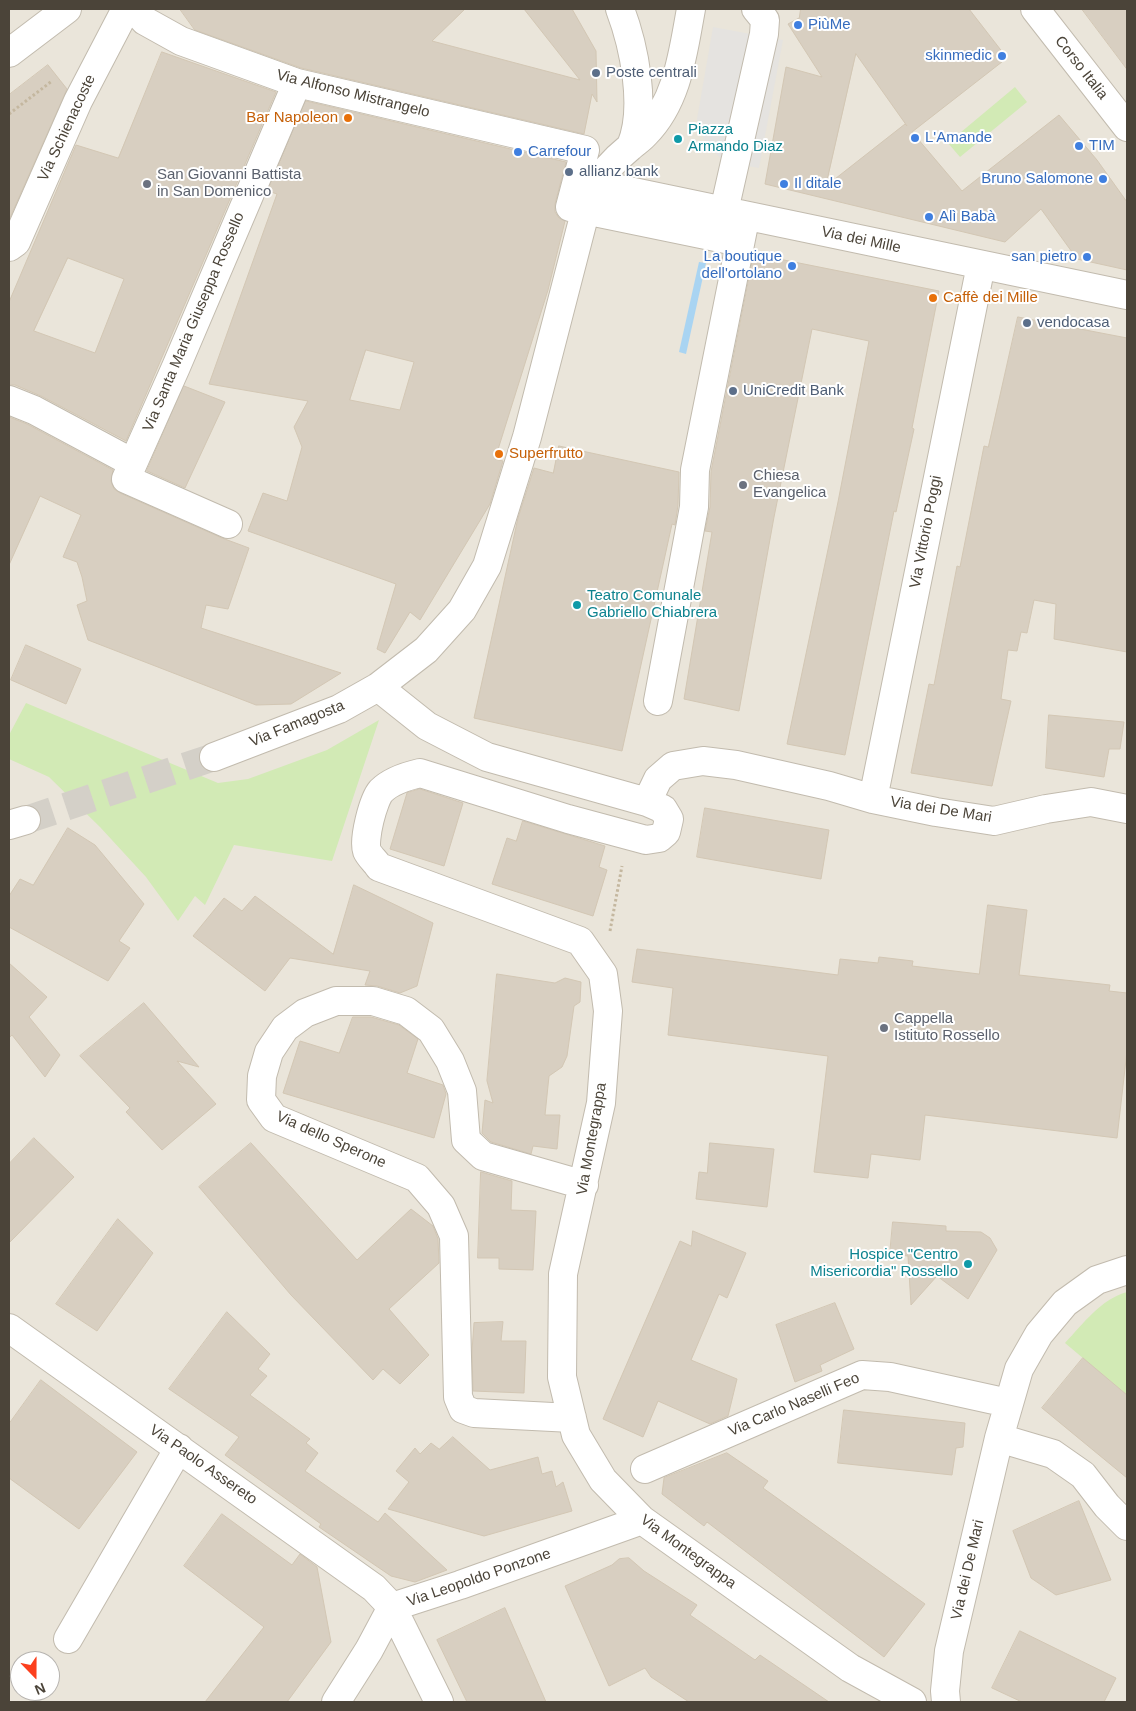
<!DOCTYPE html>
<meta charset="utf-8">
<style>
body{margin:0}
#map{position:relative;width:1136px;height:1711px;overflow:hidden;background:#f6f3ec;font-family:Helvetica,sans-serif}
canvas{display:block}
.frame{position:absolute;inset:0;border:10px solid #4b4439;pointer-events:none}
.north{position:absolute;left:10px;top:1651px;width:50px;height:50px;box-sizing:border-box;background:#fff;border:1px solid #b7b4b0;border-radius:50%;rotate:158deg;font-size:14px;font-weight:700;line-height:20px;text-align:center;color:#4b4439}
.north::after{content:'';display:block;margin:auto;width:18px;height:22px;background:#fc3f1d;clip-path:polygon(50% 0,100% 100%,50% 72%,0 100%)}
</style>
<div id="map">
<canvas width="1136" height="1711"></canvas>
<div class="frame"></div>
<div class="north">N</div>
</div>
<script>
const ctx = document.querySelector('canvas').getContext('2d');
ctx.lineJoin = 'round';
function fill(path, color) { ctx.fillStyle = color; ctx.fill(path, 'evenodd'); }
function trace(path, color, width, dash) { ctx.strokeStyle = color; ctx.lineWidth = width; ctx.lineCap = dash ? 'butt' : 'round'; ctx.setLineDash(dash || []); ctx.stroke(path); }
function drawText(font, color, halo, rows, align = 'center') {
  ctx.font = font + ' Helvetica,sans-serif'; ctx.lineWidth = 4; ctx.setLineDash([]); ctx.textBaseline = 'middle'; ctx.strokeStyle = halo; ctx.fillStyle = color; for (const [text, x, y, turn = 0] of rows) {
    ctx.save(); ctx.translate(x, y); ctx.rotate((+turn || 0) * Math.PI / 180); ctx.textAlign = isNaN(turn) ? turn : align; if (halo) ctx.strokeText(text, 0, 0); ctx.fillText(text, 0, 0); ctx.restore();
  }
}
fill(new Path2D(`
 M9,9h1118v1693h-1118zM20,1661h30v30h-30z`), '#eae5da');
fill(new Path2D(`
 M1015,87l12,15 -67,55 -12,-14z
 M26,703l192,80 30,-4 79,-29 52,-30 -47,141 -98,-16 -29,60 -10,-9 -17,25 -32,-44 -46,-50 -51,-50 -40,-18v-24z
 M1127,1292v103l-62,-52c18,-19 36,-44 62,-51z`), '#d2eab5');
fill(new Path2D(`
 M713,27l70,13 -24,128 -33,-6 -20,-16 -9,-27z`), '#e5e3e0');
fill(new Path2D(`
 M699,262l7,1 -20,91 -7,-2z`), '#a9d4f2');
const building = new Path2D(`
 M180,9h285l-33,32 148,39 -56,-71h48l24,42 1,51 -5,-8 -8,40 -283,-66 -106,-38z
 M801,9h168l38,49 -95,74 50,59 97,-76 38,45 30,42v68l-50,-11 -36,-50 -36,33 -240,-58 21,-117 36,10 -34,-53 11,-6zM856,54l51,72 -2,-2 -79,62z
 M1082,9h45v60z
 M162,52l114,40 -150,349 -85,-45 -26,-11h-6v-83l67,-157 42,13zM68,258l56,21 -29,74 -61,-22z
 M48,65l19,24 -58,131v-125z
 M306,101l260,61 -11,42v8l4,6 6,3 -17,69 -53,169 8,2 -13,43 -70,116 -10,-8 -25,41 -8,-4 19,-65 -148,-53 15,-38 24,8 15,-54 -8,-20 14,-26 -99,-17 68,-190 -9,-3zM366,350l48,12 -14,48 -50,-10z
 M754,254l185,37 -27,137 2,1 -18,83 -2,-1 -49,244 -58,-11 51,-242 31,-161 -57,-12 -38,188 -35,194 -55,-12 28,-167 -7,-1 5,-24 1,-35z
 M1018,317l109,21v314l-73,-13 2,-35 -22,-4 -7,33 -6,-1 -4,19 -9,-1 -7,49 10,2 -19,85 -81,-13 18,-89 5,1 23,-119 3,1 24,-121 4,1z
 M184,386l41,16 -40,86 -38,-17z
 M9,417l18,7 86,46 -2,11 3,8 6,4 102,45 27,10 -21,61 -22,-4 -5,23 140,45 -50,31 -35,1 -168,-65 -11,-35 10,-4 -5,-24 -5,-15 -14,-5 18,-42 -41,-19 -31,69z
 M559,446l120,26 -1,33 -3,20 -3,-1 -50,227 -148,-33 44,-200 16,-50 19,5z
 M26,645l55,24 -15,35 -55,-24z
 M1049,715l75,7 -4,27h-11l-5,28 -58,-9z
 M420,789l43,14 -19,63 -54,-17 17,-56z
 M705,808l124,22 -8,49 -124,-22z
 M523,821l82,25 -6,21 8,3 -14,46 -101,-32 15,-46 9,3z
 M68,828l27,17 49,59 -25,37 11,7 -22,33 -99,-54v-31l11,-17 13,6z
 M354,885l79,38 -16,63 -17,7 -23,-7 -12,-1 5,-14 -80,-13 -25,33 -72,-55 31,-38 18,13 13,-15 78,58z
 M988,905l39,5 -8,65 91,10 -1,6 18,2v58l-10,87 -192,-23 -5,45 -49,-6 -3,24 -54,-6 14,-116 -160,-21 5,-47 -41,-6 5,-33 201,26 2,-16 38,4 1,-6 34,4 -1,5 67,8z
 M9,963l38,34 -18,20 31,38 -15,22 -33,-42 -3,3z
 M497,974l58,9 10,-5 16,4 -1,20 -6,4 -7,50 -5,11 -13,9 -4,39h15l-3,34 -24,-3 -2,8 -40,-12 -9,-9 3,-33 8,3 -6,-22z
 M144,1003l55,64 -22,-6 39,43 -54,46 -36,-38 4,-4 -50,-52z
 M353,1017h18l28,8 19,14 -11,34 36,12 3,9 -12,44 -151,-45 17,-52 39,12z
 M34,1138l40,39 -65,66v-79z
 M251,1143l106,117 54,-51 22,17 5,13 1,24 -50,46 40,46 -29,29 -17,-15 -10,11 -82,-85 -92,-108z
 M710,1143l64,6 -7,58 -71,-8 3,-27 8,1z
 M481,1172l31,9 -1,29 25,1 -3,59 -34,-1v-11h-21z
 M118,1219l35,34 -56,78 -41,-27z
 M893,1222l53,4v5l35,1 9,6 7,12 -29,49 -31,-23 -26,29 -3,-49 -18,-2z
 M693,1231l53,22 -19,45 -8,-4 -28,66 46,19 -9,37 -18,8 -52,-23 -15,36 -40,-18 77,-178 11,5z
 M835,1303l19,46 -34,16 2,6 -27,11 -19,-57z
 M227,1312l43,42 -12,15 9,7 -17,19 60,44 -4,4 12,10 -13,18 73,51 7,-9 62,57 -32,12 -24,-6 -72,-49 2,-3 -96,-69 14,-18 -70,-48z
 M503,1322l-2,19h25l-2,52 -51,-2 -1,-40 2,-28z
 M1083,1358l44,37v83l-85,-70z
 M41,1380l96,72 -58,77 -70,-51v-54z
 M844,1410l121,13 -2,24 -7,1 -4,27 -114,-12z
 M453,1437l37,33 48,-13 4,17 10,-3 4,16 7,-5 9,29 -88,25 -96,-27 21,-27 -13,-11 19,-23 5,6 11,-11 8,6z
 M727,1453l41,28 -5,7 162,116 -41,53 -177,-135 -3,4 -42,-32 2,-16z
 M1079,1501l32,79 -55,15 -25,-17 -18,-47z
 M222,1514l70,51 8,-11 17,13 14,75 -44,60h-82l59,-75 -80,-61z
 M629,1558l15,13 53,34 -7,10 65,45 5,-5 69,47h-140l-38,-25 -6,-9 -36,18 -44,-100 47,-21 7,-6z
 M505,1608l41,94h-79l-30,-62z
 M1020,1631l96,47 -12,24h-82l-30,-14z`);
fill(building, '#d8cfc1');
trace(building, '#d3c7b4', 1);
trace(new Path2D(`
 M26,820l188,-63`), '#d4d0c8', 28, [28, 14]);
const minor = new Path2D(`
 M134,9l11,12 36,20 116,42 288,67 -15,57 170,35
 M620,9c14,37 27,99 11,137
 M1035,9l92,118
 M9,53l58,-44
 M595,184l532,111
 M724,211l40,-177 1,-14 -9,-11
 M9,247l7,-5 62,-141 48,-92
 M9,400l25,10 99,53
 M228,524l-102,-45 50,-112 121,-284
 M378,687l49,39 60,31 160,45 16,7 6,10 -3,13 -7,6 -13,2 -78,-21 -148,-46c-13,3 -29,8 -39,18 -8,9 -18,49 -14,60 2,5 9,11 12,16l201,74 23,33 5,37 -7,92 -38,171 -1,103 14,58 27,45 39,40 208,148 62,34
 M658,701l36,-194 1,-37 49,-246
 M214,757l125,-48 39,-22 48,-37 36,-40 25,-44 40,-129 63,-244c10,-18 24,-33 40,-46 5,-5 11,-8 15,-13 33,-33 38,-82 46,-125
 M873,799l108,-534
 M647,802l11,-23 15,-13 30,-5 33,4 93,21 44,13 63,13 58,9 52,-12 45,-7 36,7
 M9,825l17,-5
 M9,1328l365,260 18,19 47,95
 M572,1418l-98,-5 -11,-4 -5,-12 -4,-161 -13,-30 -24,-28 -143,-60 -13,-18 1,-24 7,-24 16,-24 20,-15 31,-12h37l33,10 25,19 19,31 12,30 4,49 17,16 101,29
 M999,1438l54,16 30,21 24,31 20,20
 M645,1469l217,-94 28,2 118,26
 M68,1639l111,-191
 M336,1702l33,-52 23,-43 68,-22 182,-65
 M946,1702l-1,-11 4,-40 50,-213 20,-69 20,-35 26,-31 32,-23 30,-10`);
trace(minor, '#c2bbae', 30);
trace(new Path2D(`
 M9,114l43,-33
 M610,931l12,-65`), '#c4b79f', 3, [2.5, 2.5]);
trace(minor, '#fff', 28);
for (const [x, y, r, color] of [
 [798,25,5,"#3f7fe0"],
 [1002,56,5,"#3f7fe0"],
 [596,73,5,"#5c6f8a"],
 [348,118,5,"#e8710a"],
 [915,138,5,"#3f7fe0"],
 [678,139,5,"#0f9aa8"],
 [1079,146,5,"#3f7fe0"],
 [518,152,5,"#3f7fe0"],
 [569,172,5,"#5c6f8a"],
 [1103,179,5,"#3f7fe0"],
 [147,184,5,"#6b7280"],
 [784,184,5,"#3f7fe0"],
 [929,217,5,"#3f7fe0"],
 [1087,257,5,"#3f7fe0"],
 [792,266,5,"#3f7fe0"],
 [933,298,5,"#e8710a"],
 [1027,323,5,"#5c6f8a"],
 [733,391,5,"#5c6f8a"],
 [499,454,5,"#e8710a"],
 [743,485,5,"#6b7280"],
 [577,605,5,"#0f9aa8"],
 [884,1028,5,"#6b7280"],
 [968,1264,5,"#0f9aa8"]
]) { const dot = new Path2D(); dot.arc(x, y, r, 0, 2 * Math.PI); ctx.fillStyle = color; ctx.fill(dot); trace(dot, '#fff', 2); }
drawText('15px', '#366cbe', '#fff', [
 ["PiùMe",808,25],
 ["skinmedic",992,56,"right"],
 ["L'Amande",925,138],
 ["TIM",1089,146],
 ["Carrefour",528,152],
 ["Bruno Salomone",1093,179,"right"],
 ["Il ditale",794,184],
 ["Alì Babà",939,217],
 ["La boutique",782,257,"right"],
 ["dell'ortolano",782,274,"right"],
 ["san pietro",1077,257,"right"]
], 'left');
drawText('15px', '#4b4439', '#fff', [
 ["Corso Italia",1081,68,52],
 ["Via Alfonso Mistrangelo",353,94,14],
 ["Via Schienacoste",67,128,-65],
 ["Via dei Mille",861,240,12],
 ["Via Santa Maria Giuseppa Rossello",194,322,-67],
 ["Via Vittorio Poggi",926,532,-79],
 ["Via Famagosta",297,724,-22],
 ["Via dei De Mari",941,810,9],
 ["Via Montegrappa",592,1139,-80],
 ["Via dello Sperone",331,1140,24],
 ["Via Carlo Naselli Feo",794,1405,-23],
 ["Via Paolo Assereto",203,1465,35],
 ["Via Montegrappa",688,1552,36],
 ["Via dei De Mari",968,1570,-77],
 ["Via Leopoldo Ponzone",479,1578,-19]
]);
drawText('15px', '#4e5e75', '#fff', [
 ["Poste centrali",606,73],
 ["allianz bank",579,172],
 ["vendocasa",1037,323],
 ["UniCredit Bank",743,391]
], 'left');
drawText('15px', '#c56008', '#fff', [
 ["Bar Napoleon",338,118,"right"],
 ["Caffè dei Mille",943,298],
 ["Superfrutto",509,454]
], 'left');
drawText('15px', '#0d838f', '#fff', [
 ["Piazza",688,130],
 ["Armando Diaz",688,147],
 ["Teatro Comunale",587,596],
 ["Gabriello Chiabrera",587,613],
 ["Hospice \"Centro",958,1255,"right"],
 ["Misericordia\" Rossello",958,1272,"right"]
], 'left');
drawText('15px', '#5b616d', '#fff', [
 ["San Giovanni Battista",157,175],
 ["in San Domenico",157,192],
 ["Chiesa",753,476],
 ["Evangelica",753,493],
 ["Cappella",894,1019],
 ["Istituto Rossello",894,1036]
], 'left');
</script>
